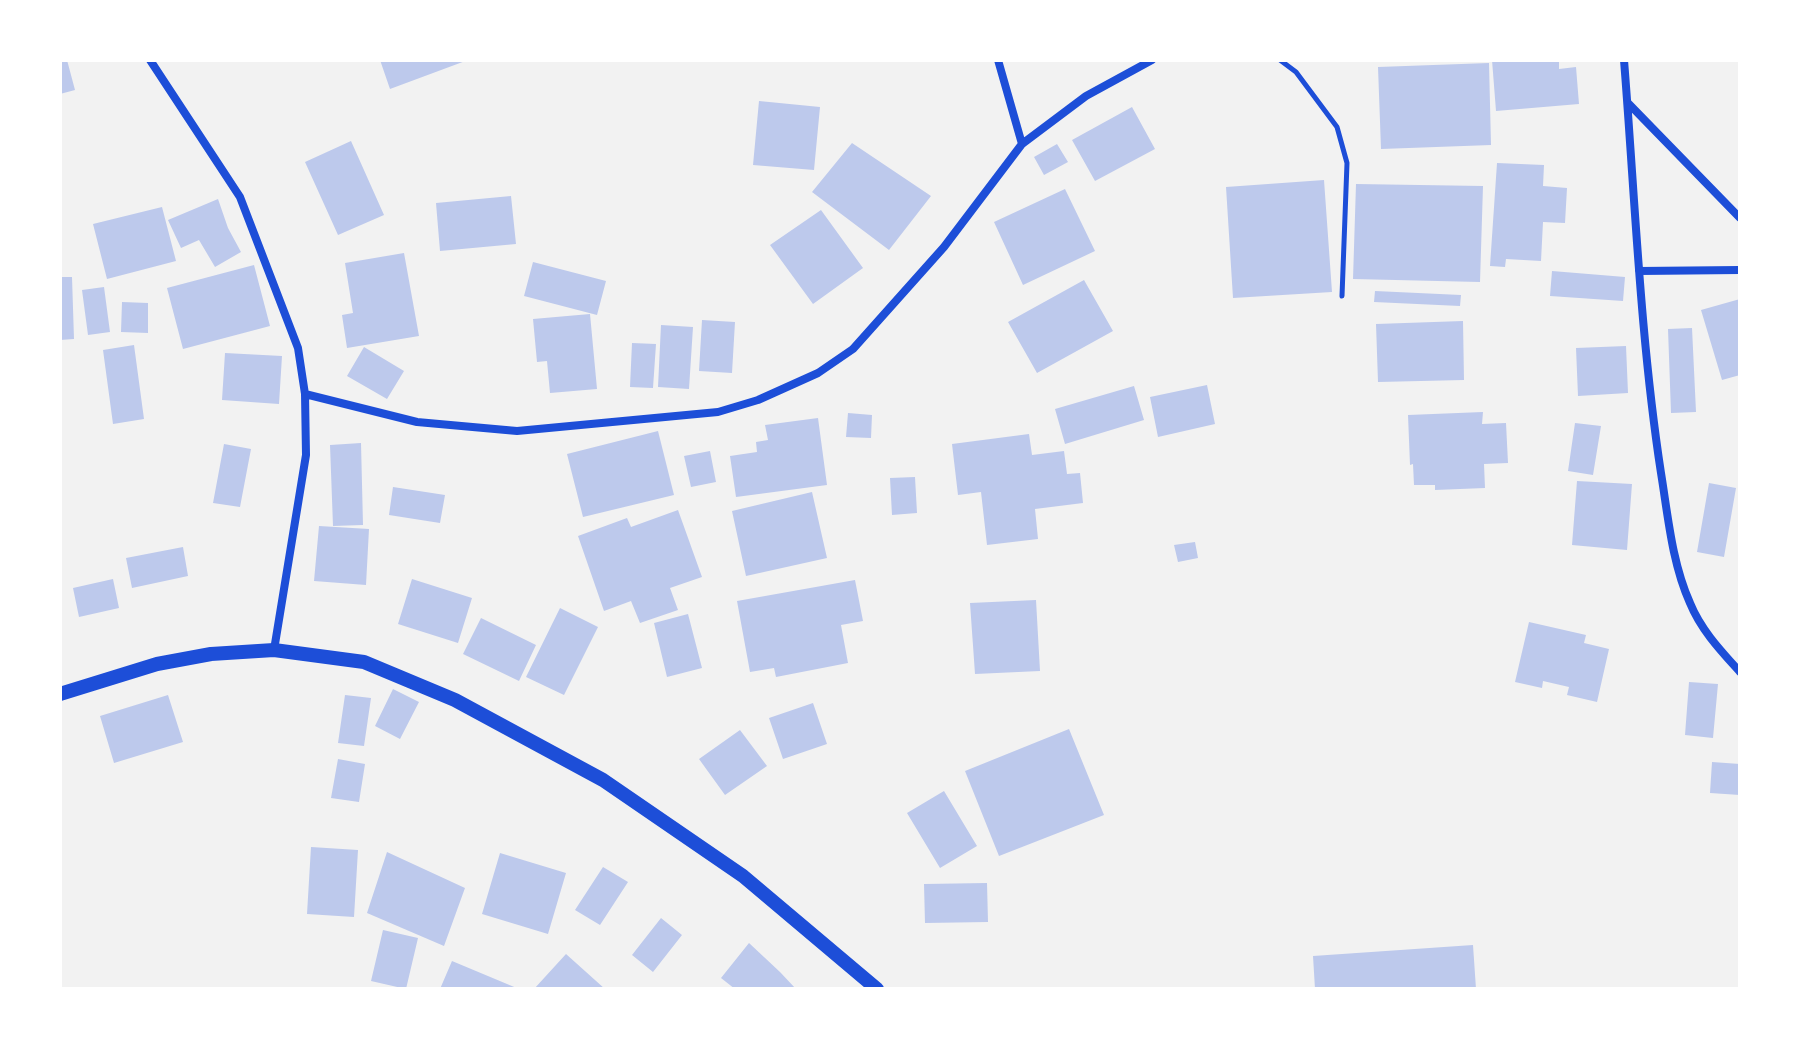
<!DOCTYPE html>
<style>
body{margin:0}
#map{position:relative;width:1800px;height:1049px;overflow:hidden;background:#f2f2f2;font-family:Poppins,sans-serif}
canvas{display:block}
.frame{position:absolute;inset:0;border:62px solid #fff;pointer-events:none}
</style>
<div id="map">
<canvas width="1800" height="1049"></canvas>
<div class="frame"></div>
</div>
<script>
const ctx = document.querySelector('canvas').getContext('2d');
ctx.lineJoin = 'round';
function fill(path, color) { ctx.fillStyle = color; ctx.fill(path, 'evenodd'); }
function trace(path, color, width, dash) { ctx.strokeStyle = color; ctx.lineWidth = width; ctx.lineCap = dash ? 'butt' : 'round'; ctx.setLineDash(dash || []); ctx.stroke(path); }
fill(new Path2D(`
 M60,60h7l8,30 -15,4z
 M380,60h88l-78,29z
 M1492,60h67v9l17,-2 3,37 -83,7z
 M1489,63l2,82 -110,4 -3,-82z
 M759,101l61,6 -6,63 -61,-5z
 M1132,107l23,42 -60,32 -23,-41z
 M351,141l33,74 -46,20 -33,-73z
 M852,143l79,53 -42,54 -77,-58z
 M1057,144l11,18 -24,13 -10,-18z
 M1497,163l47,2 -1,21 24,2 -2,35 -22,-1 -2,39 -35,-2 -1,8 -15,-1z
 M1324,180l8,112 -99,6 -7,-111z
 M1356,184l127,2 -3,96 -127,-3z
 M1065,189l30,62 -72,34 -29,-63z
 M511,196l5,48 -76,7 -4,-48z
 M218,199l10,29 13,24 -26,15 -16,-27 -18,8 -13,-28z
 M162,207l14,54 -69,18 -14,-55z
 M821,210l42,58 -50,36 -43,-59z
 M404,253l15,83 -72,12 -5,-33 11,-2 -8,-50z
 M533,262l73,19 -9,34 -73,-19z
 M254,265l16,61 -87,23 -16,-61z
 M1552,271l73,6 -2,24 -73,-5z
 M60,277h12l2,62 -14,1z
 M1084,280l29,51 -76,42 -29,-51z
 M104,287l6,45 -22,3 -6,-45z
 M1375,291l86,4 -1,11 -86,-4z
 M1740,299v76l-18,5 -21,-70z
 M122,302l26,1v30l-27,-1z
 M590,314l7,75 -47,4 -3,-32 -10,1 -4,-43z
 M702,320l33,2 -3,51 -33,-2z
 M1463,321l1,59 -86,2 -2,-58z
 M661,325l32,2 -4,62 -31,-2z
 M1692,328l4,84 -25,1 -3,-84z
 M632,343l24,1 -3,44 -23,-1z
 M134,345l10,74 -31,5 -10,-74z
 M1626,346l2,47 -50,3 -2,-48z
 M364,347l40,24 -17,28 -40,-23z
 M225,353l57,3 -3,48 -57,-4z
 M1207,385l8,39 -57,13 -8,-40z
 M1134,386l10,34 -79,24 -10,-35z
 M1483,412l-1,12 24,-1 2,40 -24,1 1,24 -50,2v-5h-21l-1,-21 -3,1 -2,-50z
 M848,413l24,2 -1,23 -25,-1z
 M818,418l9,67 -91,12 -6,-41 27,-4 -1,-10 12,-2 -3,-15z
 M1575,423l26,3 -8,49 -25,-4z
 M658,431l16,64 -91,22 -16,-63z
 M1029,434l3,21 32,-4 3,23 13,-1 3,30 -48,6 3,30 -51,6 -6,-53 -23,3 -6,-51z
 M361,443l2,82 -30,1 -3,-81z
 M224,444l27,5 -11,58 -27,-4z
 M710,451l6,31 -25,5 -7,-31z
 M915,477l2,36 -25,2 -2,-37z
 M1577,481l55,3 -5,66 -55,-5z
 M1709,483l27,5 -12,69 -27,-5z
 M393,487l52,8 -5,28 -51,-8z
 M812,492l15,66 -81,18 -14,-65z
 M678,510l24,67 -32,11 8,22 -38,13 -9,-22 -27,10 -26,-75 49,-18 4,9z
 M319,526l50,3 -3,56 -52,-4z
 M1195,542l3,16 -20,4 -4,-17z
 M183,547l5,29 -56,12 -6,-30z
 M113,579l6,29 -40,9 -6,-29z
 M412,579l60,19 -14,45 -60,-19z
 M855,580l8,41 -22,4 7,38 -72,14 -2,-9 -24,4 -13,-71z
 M1036,600l4,71 -65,3 -5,-71z
 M560,608l38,19 -34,68 -38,-18z
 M688,614l14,54 -35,9 -13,-54z
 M481,618l55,27 -17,36 -56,-27z
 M1529,622l57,13 -2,8 25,6 -12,53 -30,-7 2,-8 -26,-6 -1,7 -27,-6z
 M1689,682l29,2 -5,54 -28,-3z
 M393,689l26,13 -19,37 -25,-13z
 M168,695l15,47 -69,21 -14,-47z
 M345,695l26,3 -7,48 -26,-3z
 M813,703l14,41 -44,15 -14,-41z
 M1069,729l35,86 -105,41 -34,-85z
 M740,730l27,36 -42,29 -26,-36z
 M338,759l27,5 -6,38 -28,-4z
 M1712,762l28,2v31l-30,-2z
 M944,791l33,55 -37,22 -33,-55z
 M311,847l47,3 -4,67 -47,-3z
 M387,852l78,36 -21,58 -77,-33z
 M500,853l66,20 -18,61 -66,-20z
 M603,867l25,15 -28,43 -25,-15z
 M987,883l1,39 -63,1 -1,-39z
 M661,918l21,17 -29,37 -21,-17z
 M383,930l35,8 -12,51 -35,-8z
 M749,943l31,29 16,17h-61l-14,-11z
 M1473,945l3,44h-161l-2,-33z
 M566,954l39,35h-71z
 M452,961l67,28h-79z`), '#bdc9ec');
trace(new Path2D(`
 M1280,60l16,12 41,55 10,36 -5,133`), '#1d4ed8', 5);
trace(new Path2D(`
 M150,60l90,137 58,151 7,46 1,61 -32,195
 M998,60l24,84
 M1624,60c11,138 16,276 37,413 7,43 11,90 29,130 11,27 31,48 50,69
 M1628,103l112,115
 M1639,271l101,-1
 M305,394l112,28 100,9 201,-19 40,-12 60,-27 35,-24 91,-102 78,-103 64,-48 66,-36`), '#1d4ed8', 8);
trace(new Path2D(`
 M60,694l97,-30 54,-10 63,-4 90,12 91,38 148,80 140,96 134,113`), '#1d4ed8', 14);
</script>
